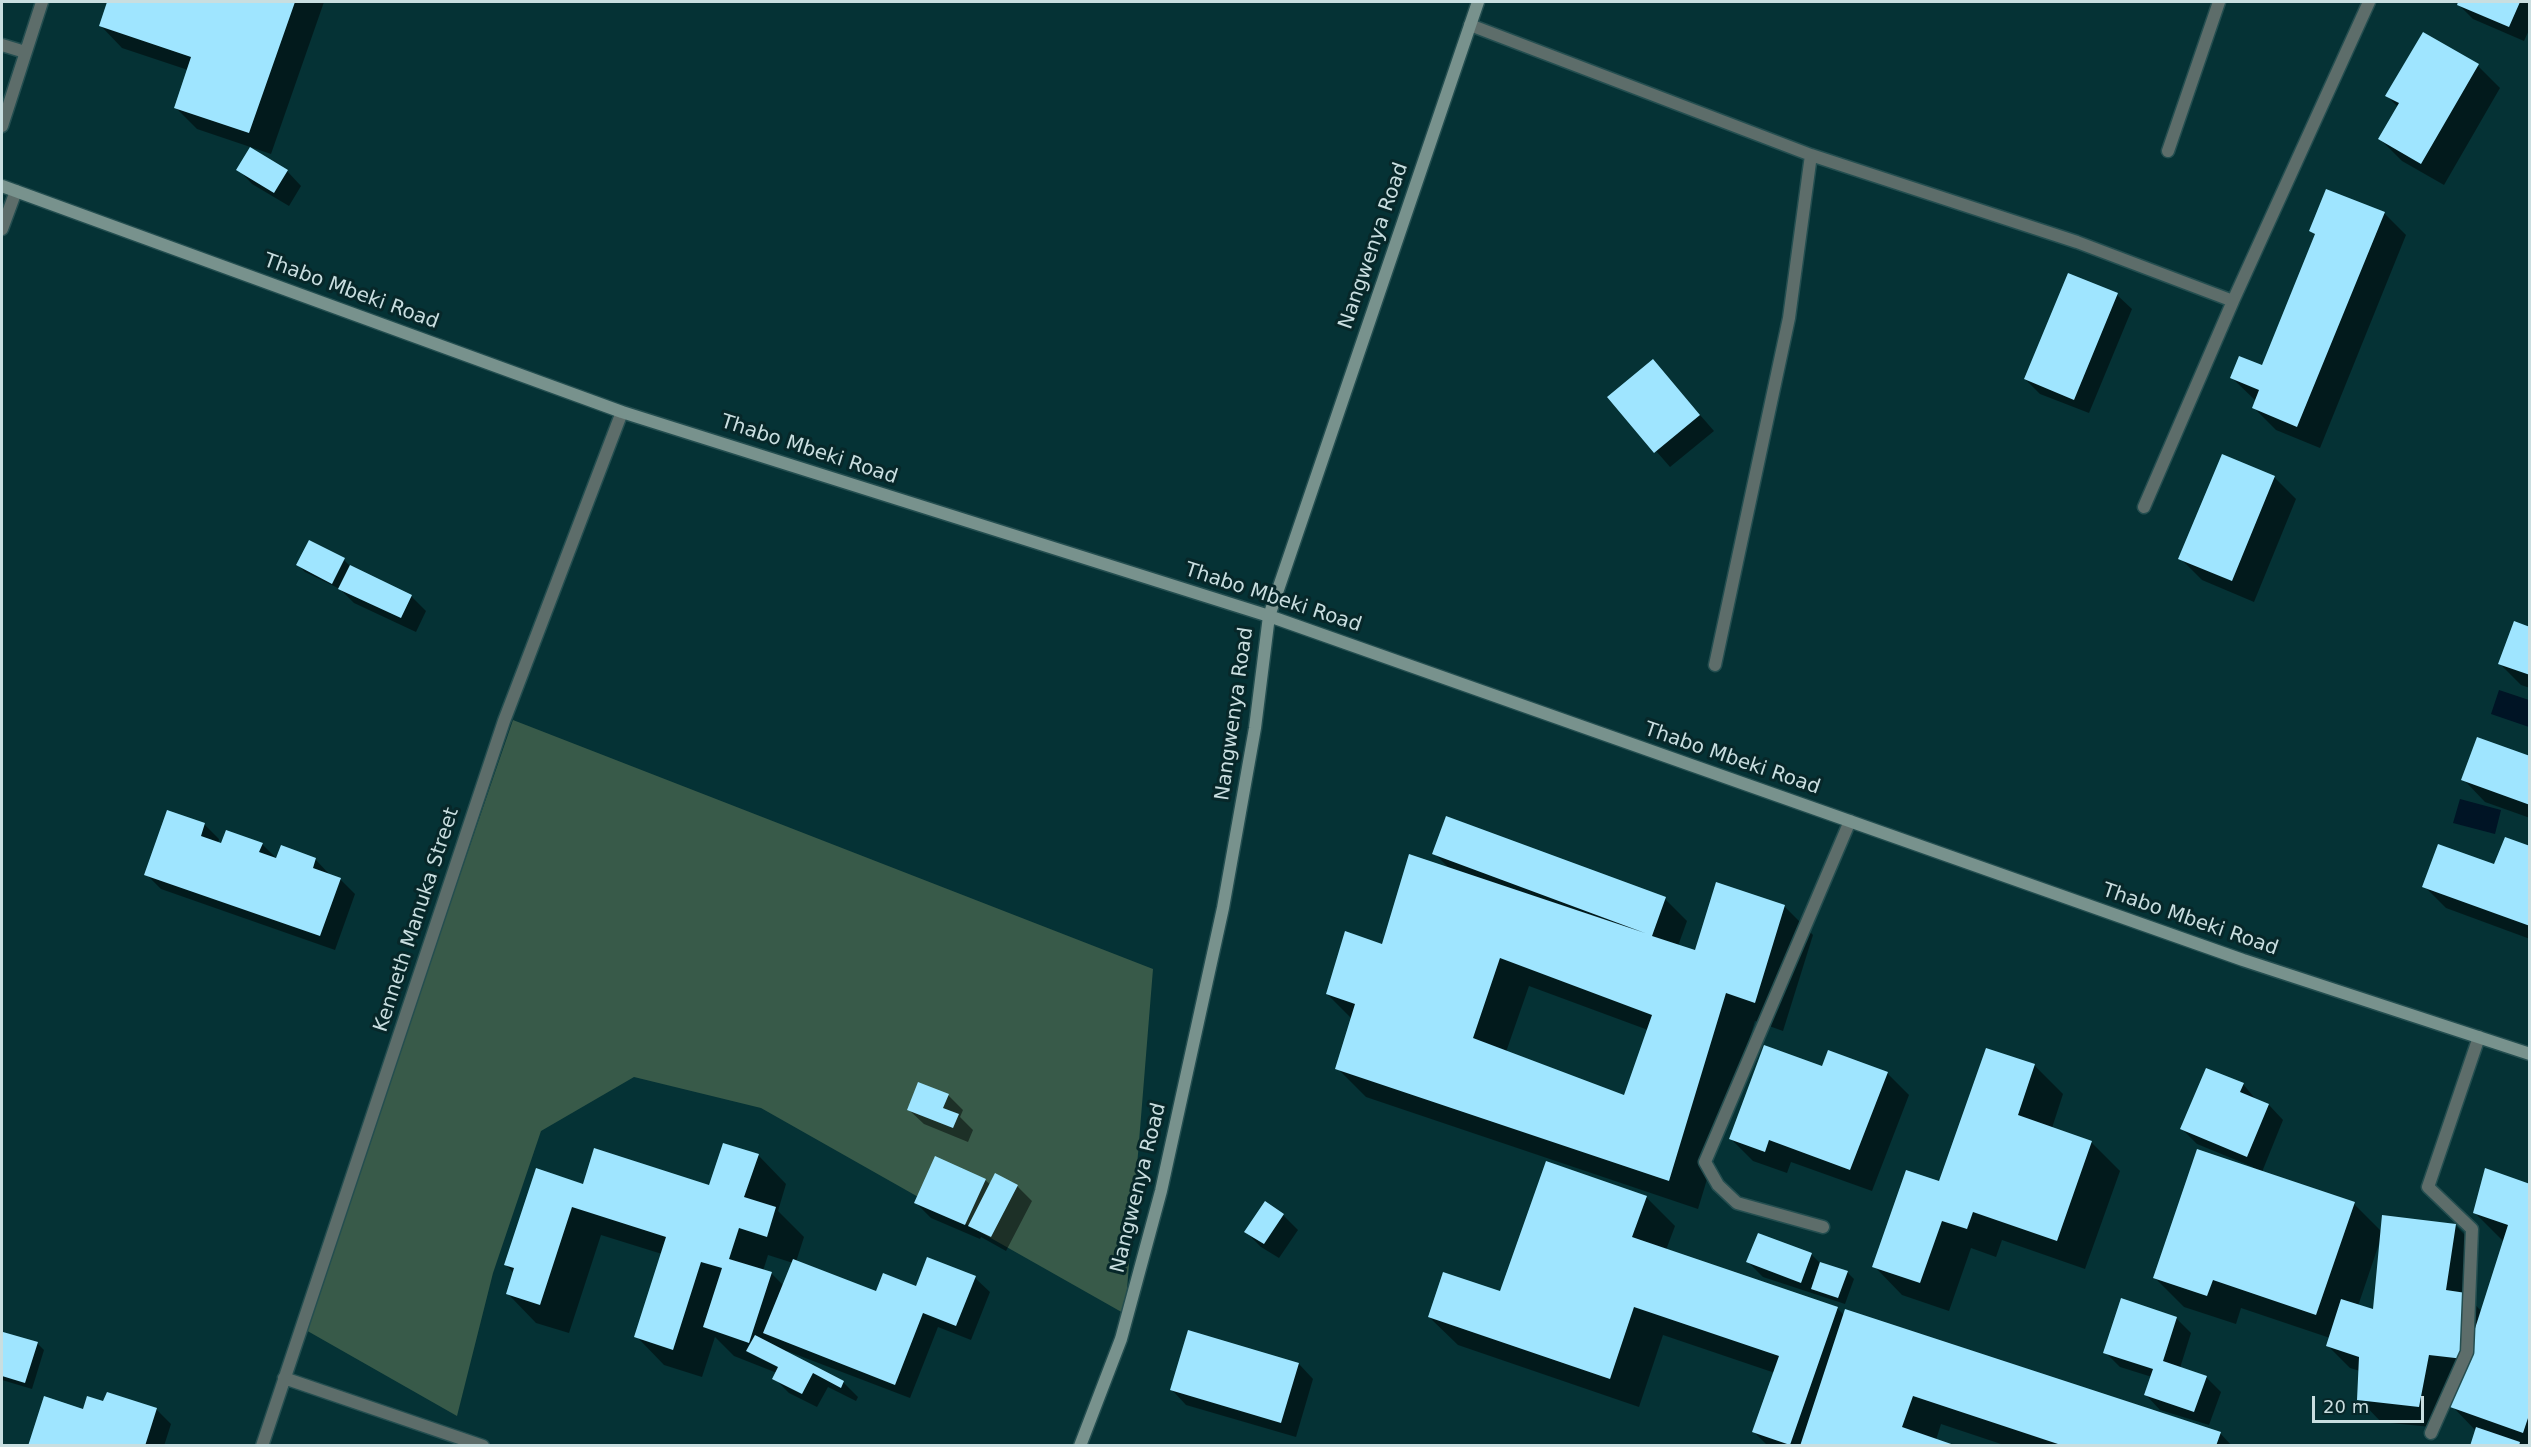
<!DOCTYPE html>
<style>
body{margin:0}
#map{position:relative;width:2531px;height:1447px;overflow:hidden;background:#053235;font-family:"DejaVu Sans",sans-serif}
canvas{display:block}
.frame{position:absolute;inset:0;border:3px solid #c9dee0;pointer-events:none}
.scale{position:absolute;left:2312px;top:1396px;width:112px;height:27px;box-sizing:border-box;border:3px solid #c9dee0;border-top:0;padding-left:8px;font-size:18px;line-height:21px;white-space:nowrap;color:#c9dee0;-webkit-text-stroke:4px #072729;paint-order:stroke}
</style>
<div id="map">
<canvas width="2531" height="1447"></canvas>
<div class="frame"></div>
<div class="scale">20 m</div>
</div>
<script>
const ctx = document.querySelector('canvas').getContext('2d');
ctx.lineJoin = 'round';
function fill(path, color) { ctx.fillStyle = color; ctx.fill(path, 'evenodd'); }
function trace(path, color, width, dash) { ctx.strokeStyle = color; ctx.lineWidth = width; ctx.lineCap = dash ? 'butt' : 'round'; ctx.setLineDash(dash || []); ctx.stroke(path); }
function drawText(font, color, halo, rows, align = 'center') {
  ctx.font = font + ' "DejaVu Sans",sans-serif'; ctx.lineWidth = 6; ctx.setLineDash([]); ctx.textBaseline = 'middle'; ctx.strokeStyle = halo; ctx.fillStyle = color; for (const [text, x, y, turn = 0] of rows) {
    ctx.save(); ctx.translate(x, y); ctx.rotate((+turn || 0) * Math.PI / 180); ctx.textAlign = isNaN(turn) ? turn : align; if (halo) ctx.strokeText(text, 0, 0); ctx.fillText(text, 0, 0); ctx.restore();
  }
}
fill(new Path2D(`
 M513,720l640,249 -28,345 -364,-206 -127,-31 -93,54 -48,142 -36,143 -153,-87z`), '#385a49');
fill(new Path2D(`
 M2499,690l30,10v27l-38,-13z
 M2460,799l41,11 -6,24 -42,-11z`), '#001425');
fill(new Path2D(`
 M109,2h215l-53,152 -74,-25 -22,-22 13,-37 -66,-22 -22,-23z
 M2460,2h70v26l-6,13 -51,-22 -14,-14z
 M2423,34l55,32 22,22 -56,97 -42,-24 -22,-22 18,-32 -11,-11z
 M238,169l49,2 14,15 -12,20 -37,-22z
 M2384,213l22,22 -86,213 -44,-18 -22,-22 2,-7 -24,-23 31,-11 53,-131 -5,-6z
 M2117,295l15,14 -43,104 -49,-19 -15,-15z
 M1653,361l61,70 -44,36 -61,-70z
 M2274,477l22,22 -42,103 -52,-22 -22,-22z
 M344,560l7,7 60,29 15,15 -10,21 -62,-29 -14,-14 -35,-17 -7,-7z
 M2530,628v60l-9,-3 -22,-22z
 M2530,757v61l-45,-16 -22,-23z
 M204,824l15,15 -1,4 44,1 15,15h38l15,16 10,4 15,15 -20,56 -174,-61 -15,-15z
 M2530,847v92l-84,-31 -22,-22 71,-20z
 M1434,853l231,46 22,22 -9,25 18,6 88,-46 29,29 -30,96 -28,-10 -57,188 -332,-112 -29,-29 15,-49 -25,-25 56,-49 67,-76zM1529,986l119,44 -23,67 -119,-45z
 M1987,1049l48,17 28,28 -11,34 39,14 29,29 -35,98 -83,-29 -6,17 -25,-9 -22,63 -47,-16 -28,-29 66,-83z
 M1822,1068l65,5 22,22 -37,96 -81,-29 -4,11 -34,-12 -22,-22z
 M2243,1084l14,17 12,4 14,15 -21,52 92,32 28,28 73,-7 22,22 -7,52 12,13 22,-70 -29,-29 55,-27v260h-58l4,-15 -24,-25 9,-28 -10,-2 -10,52 -60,-6 -22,-23 1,-28 -10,-3 -22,-22 2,-8 -89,-30 -5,16 -52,-17 -29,-29 97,-109 1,-2 -56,-23 -15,-15zM2380,1241l-6,70 -16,-5z
 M948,1095l15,15 -3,7 13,13 -5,12 -44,-18 -15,-14z
 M758,1155l28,29 -8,27 26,26 -8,25 81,31 98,-15 15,14 -19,48 -33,-13 -28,71 -123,-47 -1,2 57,29 15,15 -2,4 -28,-14 -11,20 -28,-14 -15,-15 3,-5 -43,-17 -19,-19 -13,40 -38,-12 -28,-29 26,-82 -61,-19 -32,98 -33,-10 -28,-29 6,-21 -8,-8 78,-80 126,2zM768,1255l25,8 -9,23 -13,-13 -8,-2z
 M985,1180l6,5 26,1 15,15 -26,50 -25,-14 -1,2 -49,-21 -15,-15z
 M1646,1197l29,29 -9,24 171,58 8,8 375,117 12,13h-225l-66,-22 -5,16 18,6h-186l-14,-14 21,-59 -112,-38 -24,72 -181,-62 -29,-28 72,-24z
 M1283,1215l15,15 -19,28 -18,-11 -15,-15z
 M1811,1254l9,9 27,9 7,7 -9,25 -82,-27 -15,-15z
 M2122,1300l55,19 14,14 -11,35 26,9 15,15 -12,33 -49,-15 -14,-15 6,-18 -32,-10 -15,-15z
 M1189,1332l110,32 14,15 -17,58 -110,-32 -14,-15z
 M4,1334l33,9 7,7 -12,39 -30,-9z
 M104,1403l52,6 15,15 -7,22h-135l55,-35z`), '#0007');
fill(new Path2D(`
 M107,2h188l-46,131 -75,-25 17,-51 -92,-31z
 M2458,2h62l-11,25 -52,-22z
 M2423,32l56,32 -58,100 -43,-25 21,-36 -14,-7z
 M250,147l38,23 -14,23 -38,-23z
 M2326,189l59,23 -88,215 -45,-19 7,-18 -29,-12 9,-22 23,9 53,-131 -6,-3z
 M2068,273l50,20 -44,107 -50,-21z
 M1653,359l47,56 -46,38 -47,-56z
 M2222,454l53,22 -43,105 -54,-22z
 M309,540l36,18 -13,26 -36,-19z
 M350,565l62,30 -11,23 -63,-29z
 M2514,621l16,6v48l-32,-11z
 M2477,737l53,19v49l-69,-25z
 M167,810l38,13 -4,13 20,7 5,-13 37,13 -4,9 17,6 5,-13 35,13 -3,10 28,10 -21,58 -176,-61z
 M1446,816l220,81 -14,39 43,14 21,-68 69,23 -30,98 -29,-10 -57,188 -334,-112 20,-65 -29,-10 19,-63 37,13 27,-90 236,79 -213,-79zM1500,958l152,57 -28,80 -151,-57z
 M2505,837l25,9v80l-108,-39 16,-43 56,20z
 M1764,1045l58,21 6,-16 60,22 -38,98 -81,-30 -4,12 -36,-13z
 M1986,1048l49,16 -17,51 74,26 -35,100 -84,-29 -6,17 -25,-8 -22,62 -48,-16 34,-97 33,11z
 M2206,1068l38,15 -4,9 29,12 -22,53 -67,-28z
 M918,1082l31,12 -6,14 16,6 -6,14 -46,-18z
 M723,1143l36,11 -15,43 32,10 -9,30 -28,-9 -10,31 43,13 -23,71 -46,-16 19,-59 -21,-6 -28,88 -39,-13 32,-100 -94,-30 -32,98 -34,-11 8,-26 -10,-3 32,-97 47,16 11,-36 115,37z
 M2197,1149l158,53 -39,113 -103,-35 -6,16 -54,-18z
 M935,1156l51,23 -21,46 -51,-22z
 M1546,1161l101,35 -15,41 206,70 -48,138 -38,-13 27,-76 -145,-49 -24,72 -182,-62 15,-45 57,19z
 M2485,1168l45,16v228l-7,21 -73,-26 58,-182 -35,-12z
 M995,1173l23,12 -27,52 -23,-11z
 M1265,1201l19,13 -20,30 -20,-12z
 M2382,1215l74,9 -10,66 20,3 -2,66 -35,-4 -10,52 -62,-7 2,-43 -33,-11 15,-47 32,10z
 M1758,1233l54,20 -11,30 -55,-21z
 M927,1257l49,19 -20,50 -33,-13 -28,72 -132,-52 30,-74 83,32 7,-18 33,13z
 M1820,1262l28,9 -10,27 -27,-9z
 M2121,1298l56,19 -14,44 44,15 -13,36 -50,-17 9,-26 -50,-16z
 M1845,1309l376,123 -5,14h-152l-151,-50 -11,31 55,19h-157z
 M1188,1330l111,33 -18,60 -111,-33z
 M3,1332l35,10 -13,41 -23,-7z
 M755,1335l89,46 -3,7 -28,-15 -11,21 -30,-15 6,-12 -32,-16z
 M107,1392l50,16 -12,38h-117l16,-50 39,13 4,-13 16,5z
 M2476,1427l44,15 -1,4h-49z`), '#9fe5ff');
const service = new Path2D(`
 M1470,25l341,130 266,87 156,59 136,-299
 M2,45l23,7
 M2,126l40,-124
 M2168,151l51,-149
 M2144,507l89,-206
 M1715,665l74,-347 22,-163
 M2431,1433l36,-81 5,-123 -44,-42 51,-150`);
const minor = new Path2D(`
 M2,229l14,-38
 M1823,1227l-86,-24 -19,-18 -13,-23 145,-341
 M284,1378l199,68
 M262,1446l242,-725 118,-309`);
const secondary = new Path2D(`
 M2,186l620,226 647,204 974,344 287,94
 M1080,1446l41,-107 40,-148 62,-283 32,-180 14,-112 209,-614`);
trace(service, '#244e50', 15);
trace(minor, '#244e50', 15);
trace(secondary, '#244e50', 15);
trace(service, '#5d6d6a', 12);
trace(minor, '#5d6d6a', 12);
trace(secondary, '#78928d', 12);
drawText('20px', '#c9dee0', '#072729', [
 ["Nangwenya Road",1374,246,-71],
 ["Thabo Mbeki Road",351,292,20],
 ["Thabo Mbeki Road",809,450,18],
 ["Thabo Mbeki Road",1273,598,18],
 ["Nangwenya Road",1235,714,-82],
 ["Thabo Mbeki Road",1732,759,19],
 ["Kenneth Manuka Street",417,920,-72],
 ["Thabo Mbeki Road",2190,920,19],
 ["Nangwenya Road",1139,1188,-76]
]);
</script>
